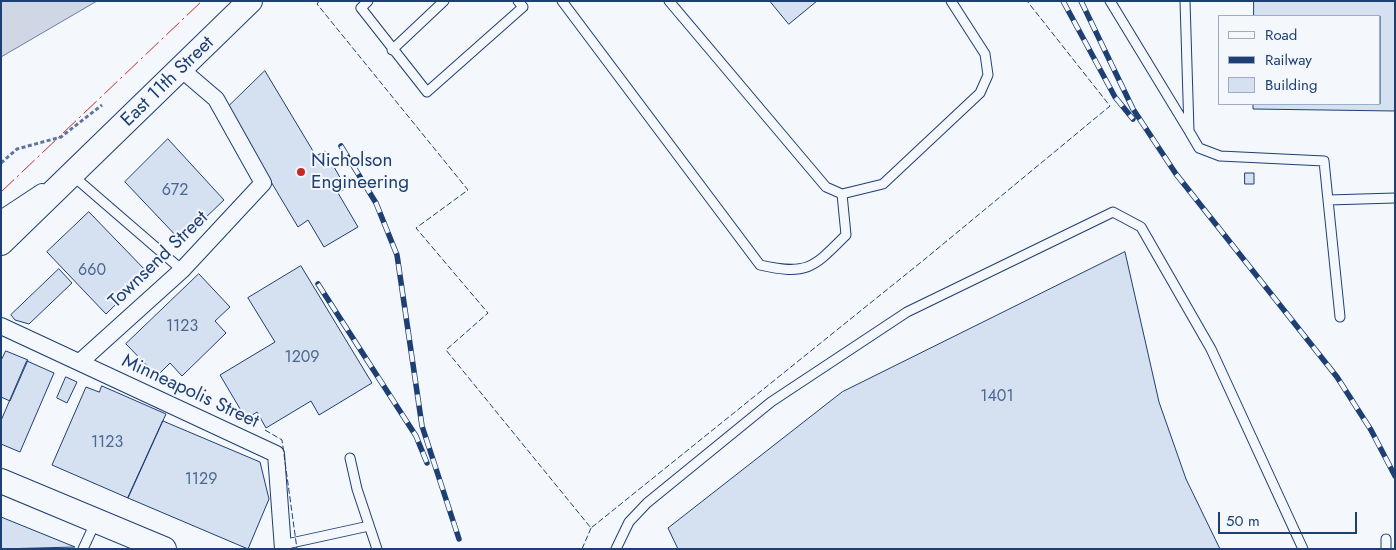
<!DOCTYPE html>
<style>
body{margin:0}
#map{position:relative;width:1396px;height:550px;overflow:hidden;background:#f4f7fb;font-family:Jost,sans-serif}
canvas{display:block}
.frame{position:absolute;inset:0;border:2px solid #1d3f73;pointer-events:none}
.legend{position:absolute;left:1218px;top:15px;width:162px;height:90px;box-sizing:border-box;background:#f4f7fb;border:1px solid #9eadc5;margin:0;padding:6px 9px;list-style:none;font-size:15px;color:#1d3f73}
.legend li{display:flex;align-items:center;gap:10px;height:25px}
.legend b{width:25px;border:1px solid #9eadc5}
.scale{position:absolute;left:1218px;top:512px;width:139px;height:22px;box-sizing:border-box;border:2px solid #1d3f73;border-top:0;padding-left:6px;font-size:15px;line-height:18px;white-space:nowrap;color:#1d3f73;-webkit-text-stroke:4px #f4f7fb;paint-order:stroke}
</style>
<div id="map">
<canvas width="1396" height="550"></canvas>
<div class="frame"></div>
<ul class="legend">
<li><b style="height:6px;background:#f4f7fb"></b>Road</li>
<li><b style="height:6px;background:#1d3f73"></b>Railway</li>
<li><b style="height:14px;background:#d5e0f0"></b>Building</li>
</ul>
<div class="scale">50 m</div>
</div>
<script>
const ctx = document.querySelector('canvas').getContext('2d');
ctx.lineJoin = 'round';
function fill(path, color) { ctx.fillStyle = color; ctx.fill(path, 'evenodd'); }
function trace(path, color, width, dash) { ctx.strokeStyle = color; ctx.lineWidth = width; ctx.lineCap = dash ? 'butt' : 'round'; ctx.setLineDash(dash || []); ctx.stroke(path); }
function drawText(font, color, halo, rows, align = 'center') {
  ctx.font = font + ' Jost,sans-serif'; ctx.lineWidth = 4; ctx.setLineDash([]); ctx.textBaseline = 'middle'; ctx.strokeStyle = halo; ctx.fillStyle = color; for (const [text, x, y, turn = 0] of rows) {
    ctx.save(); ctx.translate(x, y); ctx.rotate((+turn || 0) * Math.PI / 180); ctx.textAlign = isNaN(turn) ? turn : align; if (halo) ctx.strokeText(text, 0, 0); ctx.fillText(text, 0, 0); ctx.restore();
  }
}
const water = new Path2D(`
 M1,1h96l-96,56z`);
fill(water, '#cfd7e4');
trace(water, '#687fa3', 1);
const building = new Path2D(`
 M770,1h47l-28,23z
 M1254,1h141v110l-142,-2v-5h127v-88h-126z
 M265,71l51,85 9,-5 21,37 -8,5 20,34 -34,20 -16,-27 -10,7 -71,-119z
 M168,139l56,61 -43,41 -56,-59z
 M1245,173h9v11h-9z
 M89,212l59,61 -42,41 -59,-62z
 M1125,252l34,150 27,77 34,70h-542l-10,-21 174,-136z
 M301,266l71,117 -53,32 -8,-14 -45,27 -9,-16 -11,7 -26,-44 55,-33 -27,-44z
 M59,269l13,14 -43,41 -14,-4 -4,-5z
 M199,274l31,33 -15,14 11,12 -44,43 -12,-13 -13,13 -31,-32z
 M6,351l22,9 -18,41 -9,-4v-36z
 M27,361l27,12 -34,79 -19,-8v-23z
 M66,377l11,5 -10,21 -10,-5z
 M102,386l64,28 -38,84 -76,-33 34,-78 13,5z
 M163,421l97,41 9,37 -21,50 -120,-51z
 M1,517l74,30 -74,2z`);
fill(building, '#d5e0f0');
trace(building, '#1d3f73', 1);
const lane = new Path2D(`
 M368,1l-7,7 66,84 96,-85 -5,-6
 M562,1l198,264c48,11 54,2 86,-30l-4,-41
 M669,1l157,186 16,7 41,-10 97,-91 8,-18 -3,-21 -34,-53
 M1110,1l79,130
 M1185,1l4,130 10,17 21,8 104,5 16,156
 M392,50l52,-49
 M72,175l110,95
 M1328,200l67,-2
 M350,458l7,31 20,60
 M1386,539v10
 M282,545l87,-19
 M83,549l13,-28
 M616,549l13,-27 18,-19 124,-101 136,-90 206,-100 28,15 70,122 92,200`);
const street = new Path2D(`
 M1,219l41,-27
 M1,326l275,128 7,95
 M80,362l102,-92 81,-87 -47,-84 -34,-29`);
const secondary = new Path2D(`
 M1,243l249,-242
 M1,481l163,68`);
trace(lane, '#1d3f73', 11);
trace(street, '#1d3f73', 18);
trace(secondary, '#1d3f73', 26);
trace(new Path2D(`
 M1,163l16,-14 44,-12 41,-32`), '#5e769c', 3, [4, 2.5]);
trace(lane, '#f4f7fb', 9);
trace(street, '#f4f7fb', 16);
trace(secondary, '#f4f7fb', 24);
const rail = new Path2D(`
 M1063,1l52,96 18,22
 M1081,1l52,108 43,65 161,203 34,53 24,46
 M341,146l35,57 21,52 25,171 37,113
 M318,284l98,152 11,27`);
trace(rail, '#1d3f73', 5.5);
trace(rail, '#f4f7fb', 4, [11]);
trace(new Path2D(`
 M319,1l-2,3 151,186 -52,38 72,85 -42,37 145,178 334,-269 185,-153 -83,-105
 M265,430l17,10 15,109
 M74,548l1,1
 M582,549l9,-21`), '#1d3f73', 1, [6, 2.5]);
trace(new Path2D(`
 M1,192l201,-191`), '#c62828', 1, [18, 4, 2.5, 4]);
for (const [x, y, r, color] of [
 [301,172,5,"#c62828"]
]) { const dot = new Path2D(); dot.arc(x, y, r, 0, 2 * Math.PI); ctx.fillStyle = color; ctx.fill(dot); trace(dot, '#f4f7fb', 2); }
drawText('16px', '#4b6792', null, [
 ["672",175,191],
 ["660",92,271],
 ["1123",182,327],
 ["1209",302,358],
 ["1401",997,397],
 ["1123",107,443],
 ["1129",201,480]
]);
drawText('19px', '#1d3f73', '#f4f7fb', [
 ["East 11th Street",168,82,-44],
 ["Townsend Street",159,260,-44],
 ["Minneapolis Street",190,392,25]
]);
drawText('19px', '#1d3f73', '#f4f7fb', [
 ["Nicholson",311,161],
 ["Engineering",311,183]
], 'left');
</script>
